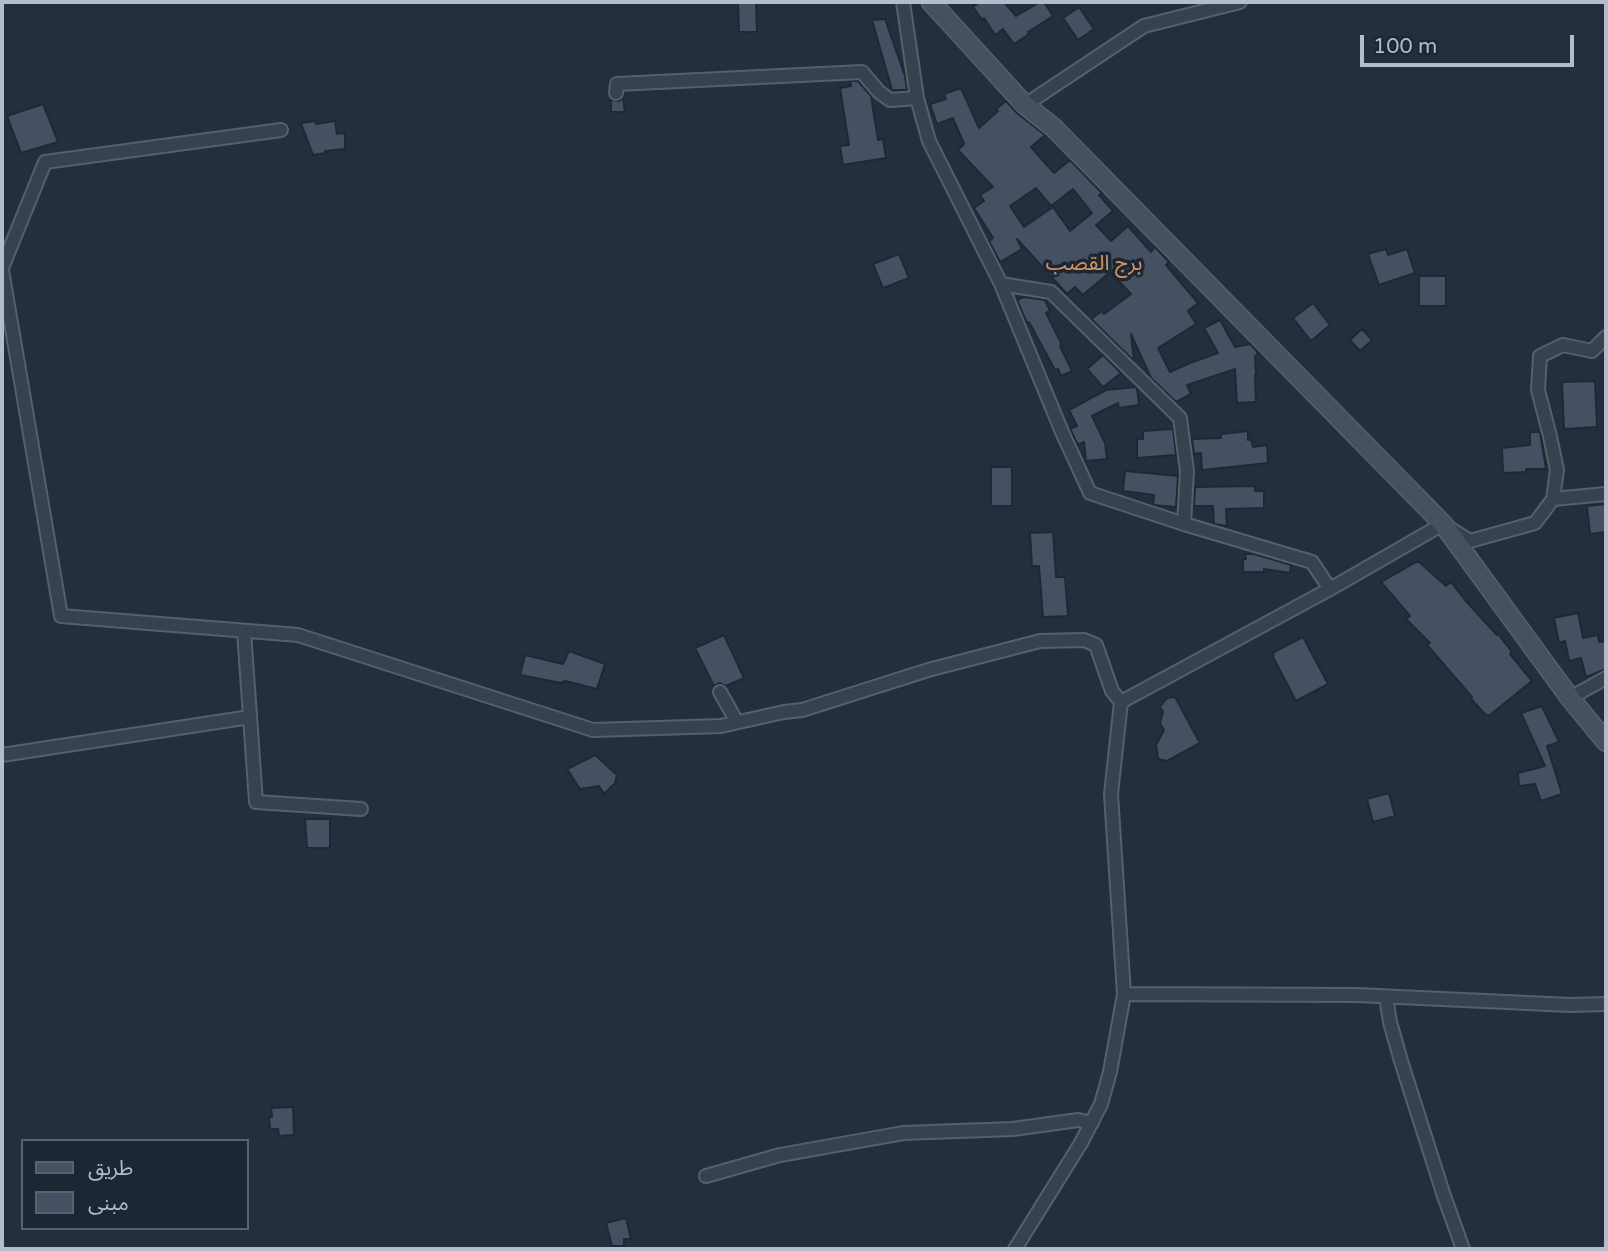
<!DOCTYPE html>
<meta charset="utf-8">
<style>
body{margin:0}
#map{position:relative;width:1608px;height:1251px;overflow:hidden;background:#242f3e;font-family:"Varela Round","Noto Sans Arabic",sans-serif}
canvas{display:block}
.frame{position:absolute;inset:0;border:4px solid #b4bcc9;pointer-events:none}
.legend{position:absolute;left:21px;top:1139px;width:228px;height:91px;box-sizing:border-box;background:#1d2633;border:2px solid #59626f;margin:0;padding:9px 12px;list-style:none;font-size:21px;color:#b4bcc9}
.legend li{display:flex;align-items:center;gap:14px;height:35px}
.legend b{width:35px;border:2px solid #59626f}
.scale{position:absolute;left:1360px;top:35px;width:214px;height:32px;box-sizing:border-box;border:4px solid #b4bcc9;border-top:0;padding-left:9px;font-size:21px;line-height:24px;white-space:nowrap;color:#b4bcc9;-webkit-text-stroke:5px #1d2633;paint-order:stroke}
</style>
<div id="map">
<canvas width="1608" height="1251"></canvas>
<div class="frame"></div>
<ul class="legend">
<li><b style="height:9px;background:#465061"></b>طريق</li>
<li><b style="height:19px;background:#455162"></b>مبنى</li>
</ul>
<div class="scale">100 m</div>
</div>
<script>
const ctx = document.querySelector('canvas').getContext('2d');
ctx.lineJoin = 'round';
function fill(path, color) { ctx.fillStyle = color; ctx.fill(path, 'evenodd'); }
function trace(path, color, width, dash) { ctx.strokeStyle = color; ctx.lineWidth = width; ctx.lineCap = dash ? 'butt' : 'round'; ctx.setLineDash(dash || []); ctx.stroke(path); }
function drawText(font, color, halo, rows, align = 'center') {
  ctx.font = font + ' "Varela Round","Noto Sans Arabic",sans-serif'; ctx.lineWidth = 7; ctx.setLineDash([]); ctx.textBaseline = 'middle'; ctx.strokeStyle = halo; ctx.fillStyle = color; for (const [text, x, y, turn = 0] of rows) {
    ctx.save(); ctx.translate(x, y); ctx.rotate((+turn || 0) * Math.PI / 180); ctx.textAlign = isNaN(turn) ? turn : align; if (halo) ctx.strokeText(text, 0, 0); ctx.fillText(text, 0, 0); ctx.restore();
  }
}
const building = new Path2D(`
 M738,2h18l1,30h-18z
 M980,2h24l12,14 24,-14h4l9,14 -25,16 1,2 -15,10 -11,-15 -8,6 -11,-17 -2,2 -9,-13z
 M1079,7l15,22 -16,11 -15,-22z
 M885,19l20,57 2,14h-15l-20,-70z
 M850,81h8l13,15 7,44 5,-1 3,19 -43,7 -3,-19 9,-1 -9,-57 11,-2z
 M961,88l18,40 19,-17 -2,-2 10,-8 12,13 27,21 -14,12 23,26 16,-13 32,33 -3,2 14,16 -17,14 15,16 17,-15 23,26 4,-5 14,15 -3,3 32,38 -10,8 8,13 -38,24 12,24 20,-9 28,-10 -14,-25 16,-8 15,27 15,-3 6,6 2,5 -3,1 1,19h-1l1,27 -19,1 -2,-34 -48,16 4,9 -15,8 -25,-24 -20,-44 3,27 -43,-42 11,-8 2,3 27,-20 -21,-22 -27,23 -8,-8 -8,7 -50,-55 5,10 -22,13 -11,-21 4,-3 -19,-30 10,-7 -4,-6 13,-8 -35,-37 6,-6 -11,-26 -16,6 -7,-20 16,-5 -2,-5zM1036,188l15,18 22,-17 19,24 -22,18 -17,-24 -29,20 -14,-21z
 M623,98l2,14h-14v-12l8,1z
 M43,104l15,38 -37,11 -14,-37z
 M315,121l1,3 19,-3 2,13 8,-1v16l-20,2 1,2 -13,2 -12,-32z
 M1386,249l2,6 19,-6 8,24 -36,12 -11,-31z
 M899,254l10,24 -26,10 -10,-24z
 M1419,276h27v30h-27z
 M1024,297l21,3 5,11 -4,2 16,32 -2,1 12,25 -11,5 -3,-7 -3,1 -26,-48 -2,1 -4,-9 -6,-14z
 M1313,303l17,22 -19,16 -18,-23z
 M1362,329l10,11 -12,11 -10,-11z
 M1103,355l18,18 -18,14 -16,-18z
 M1595,381l2,46 -33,2 -2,-47z
 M1136,387l1,2 2,16 -20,3 -1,-5 -26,13 13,27 2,16 -21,2 -2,-19 -6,3 -8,-16 7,-3 -8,-16 37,-20z
 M1173,429l3,26 -39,3v-19h6v-8z
 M1248,431v9l3,-1 2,8 14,-2 1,18 -66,7 -1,-17 -7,1 -2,-15 29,-1v-4z
 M1530,432h10l6,37h-20v3l-23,1 -1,-25 28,-3z
 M991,467h21v39h-21z
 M1125,471l53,5 -2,31 -23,-2 1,-10 -31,-4z
 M1255,486v5h9v17l-38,1 1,17 -13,-2 -1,-18h-19l1,-19z
 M1606,504v28l-16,2 -3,-28z
 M1053,532l3,45h9l3,39 -25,1 -4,-51h-7l-2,-33z
 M1245,554h9l37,11 -1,8 -26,-4v3h-21v-13h3z
 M1418,561l28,25 5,-4 14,18 32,35 1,-1 14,18 -2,2 22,27 -42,34h-4l-15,-16 1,-2 -45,-52 3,-2 -24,-24 4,-3 -29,-34z
 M1578,613l5,25 15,-3 1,7 7,-1v28l-20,8 -5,-19 -12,3 -4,-20 -6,2 -5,-25z
 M724,635l20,43 -18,8 -7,-3 -5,3 -19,-38z
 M1303,637l25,47 -32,17 -23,-44 1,-5z
 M569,651l36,13 -8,25 -32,-8 -4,2 -41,-8 5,-20 38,9z
 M1175,697l25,46 -33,18 -9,-2 -2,-14 8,-15 -4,-7 3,-11 -3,-5 7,-9z
 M1542,706l17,36 -12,4 15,48 -21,7 -6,-17 -16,2 -1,-13 27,-7 -24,-53z
 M595,755l22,20 -2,8 -11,11 -5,-8 -19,3 -13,-20z
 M1389,793l6,23 -22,6 -6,-23z
 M305,819h25v29h-23z
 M293,1107l1,28 -15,1 -1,-7h-8l-1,-12h3l-1,-9z
 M626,1218l5,21h-7v7h-12l-6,-23z`);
fill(building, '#455162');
trace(building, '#1f2835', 2);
const minor = new Path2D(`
 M903,2l14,96 12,43 72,143 61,148 28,61 94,31 128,38 18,27 113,-65 27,17 65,-18 18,-24 53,-5
 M616,93l1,-9 245,-12 17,20 11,8 27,-2
 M1025,105l119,-79 96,-24
 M2,268l43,-106 236,-32
 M2,270l59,346 237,19 295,95 128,-4 63,-14 18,-2 126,-40 112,-29 44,-1 12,5 16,46 9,11
 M1001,284l50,8 129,126 7,53 -3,53
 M1553,499l4,-29 -7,-34 -12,-46 2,-34 23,-11 29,6 14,-14
 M244,631l12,171 105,7
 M720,692l17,30
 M1570,698l36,-20
 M2,755l248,-38
 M1124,994l232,1 214,10 36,-1
 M1386,997l4,25 11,39 43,135 19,53
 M706,1176l74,-21 123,-22 110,-4 65,-9 14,3
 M1015,1249l66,-106 20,-39 9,-32 14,-78 -13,-200 10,-92 209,-113`);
const secondary = new Path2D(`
 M931,2l94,103 29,23 389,396 127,174 36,44`);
trace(minor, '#565f6c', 16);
trace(secondary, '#565f6c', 21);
trace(minor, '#38414e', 12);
trace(secondary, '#465061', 18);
drawText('21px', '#d59563', '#1d2633', [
 ["برج القصب",1094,264]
]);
</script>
